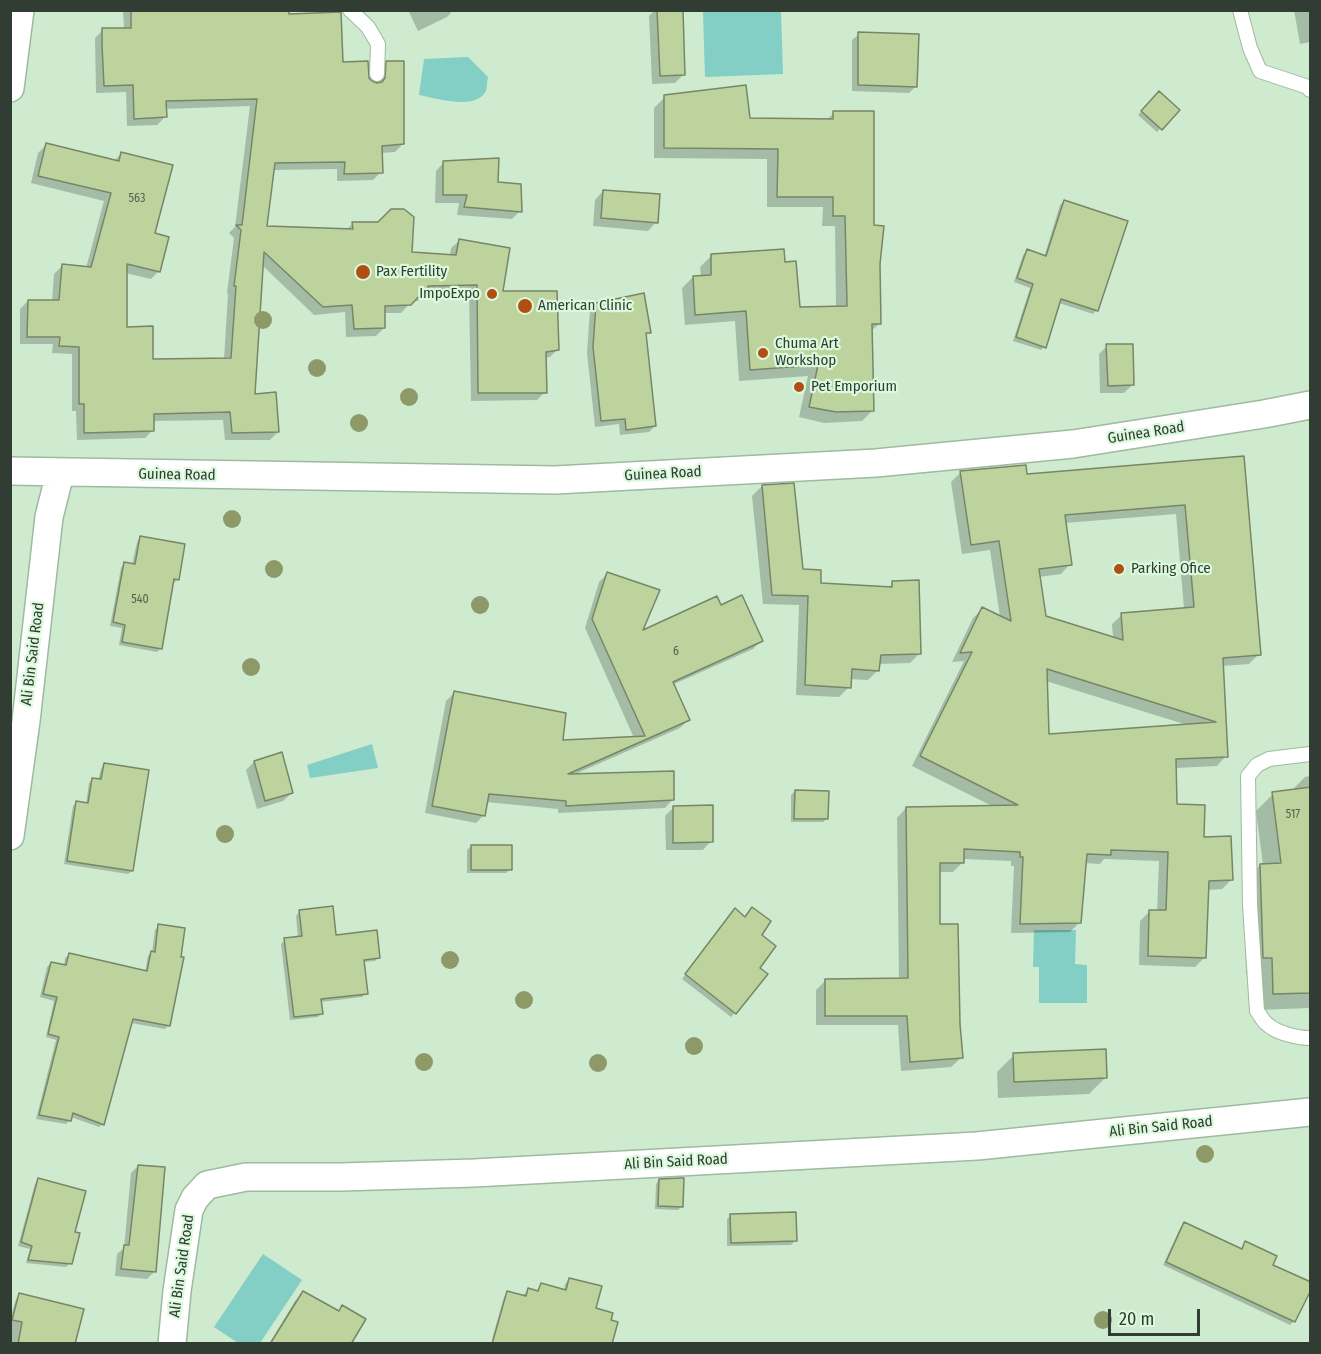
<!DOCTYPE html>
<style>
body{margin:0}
#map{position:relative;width:1321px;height:1354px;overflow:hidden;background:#ceebcf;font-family:"Fira Sans Condensed",sans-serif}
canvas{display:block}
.frame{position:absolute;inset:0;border:12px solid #313d32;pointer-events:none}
.scale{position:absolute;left:1108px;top:1309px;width:92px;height:27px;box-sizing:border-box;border:3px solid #313d32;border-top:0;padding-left:8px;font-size:18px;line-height:21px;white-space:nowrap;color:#313d32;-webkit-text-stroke:4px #dbf9dc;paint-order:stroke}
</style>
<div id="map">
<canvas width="1321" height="1354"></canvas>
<div class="frame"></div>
<div class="scale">20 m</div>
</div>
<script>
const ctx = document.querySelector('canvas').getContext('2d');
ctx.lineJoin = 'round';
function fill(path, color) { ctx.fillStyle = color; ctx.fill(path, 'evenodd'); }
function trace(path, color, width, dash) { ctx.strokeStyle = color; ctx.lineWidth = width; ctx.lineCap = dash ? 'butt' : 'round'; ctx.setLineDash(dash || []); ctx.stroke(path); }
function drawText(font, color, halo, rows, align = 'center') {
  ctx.font = font + ' "Fira Sans Condensed",sans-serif'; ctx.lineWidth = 4.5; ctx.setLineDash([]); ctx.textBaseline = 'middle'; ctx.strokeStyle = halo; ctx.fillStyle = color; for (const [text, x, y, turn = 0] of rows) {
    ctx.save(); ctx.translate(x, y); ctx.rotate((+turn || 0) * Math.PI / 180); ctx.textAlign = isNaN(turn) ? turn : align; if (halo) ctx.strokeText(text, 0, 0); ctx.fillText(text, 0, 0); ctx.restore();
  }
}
fill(new Path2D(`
 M749,10l32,1 2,63 -78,3 -2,-65z
 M468,57l20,20c-1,4 -1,11 -2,14 -10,20 -51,7 -67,4l5,-36z
 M372,744l6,24 -68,10 -3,-13z
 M1034,930h42l-1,34 12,1v38h-48v-36h-6z
 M263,1254l39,26 -42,63h-22l-24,-16z`), '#83cec5');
fill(new Path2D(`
 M123,10h165v6l53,47 37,22 1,-14 8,-8 16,81 -8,8 -14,1v19l-8,8 -36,1v-12l-65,1 -7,57 81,3 6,-6 59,30 39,2 1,-8 8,-7 43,52 56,56 -8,8 -6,1 1,34 -8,8 -66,1 -2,-109 -43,1 -8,8h-6l-11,12h-17v15l-8,8 -30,1 -1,-25 -31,3 -52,-50 -9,131 25,36 -8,8h-45l-2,-20 -70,1v9l-8,8 -68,2 -1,-29h-4v-57l-20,-1 1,-9h-33v-35l8,-8h24l2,-27 8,-8 24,2 18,-67 -73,-18 7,-30 8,-8 68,16 8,-8 31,81 6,37 -8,8 -26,-6v55l27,32 72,-1 4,-65 -1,-1 7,-55 -5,-5 6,-6 15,-121 -85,3v8l-8,8 -30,1 -1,-34 -30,1 -1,-55 8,-8 21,-1z
 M408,10h41l2,3 -4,4 -29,14z
 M655,10h26l3,64 -9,9 -23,1 -3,-68z
 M1294,10h16v32l-10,2z
 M859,34l56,53 -6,6 -57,-2v-51z
 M1159,93l19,17 -21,22 -19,-17z
 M665,97l83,23h78l8,-7 39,113 5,38 2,59 -10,9 3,78 -11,11 -38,2 -25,-6 9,-41 -69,5 -4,-60 -50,4 -3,-37 11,-11h8l-1,-10 11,-11 73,7 14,46 38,-2 -1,-81h-13l1,-19h-56v-48l-113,-1v-50z
 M444,162l52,22 24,27 -8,8 -55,-4 2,-12h-24l1,-32z
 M603,191l53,31 -8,9 -55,-5 2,-26z
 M1064,201l33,109 -4,4 -34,-11 -15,44 -3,3 -28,-9 17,-53 -16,-6 9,-27 4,-4 17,6 16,-52z
 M596,304l53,28 -4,4 10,90 -6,6 -29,3 -1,-11 -24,3 -8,-74 3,-43z
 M1107,346l26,38 -9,9h-24l-1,-39z
 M1243,458l16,196 -10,10 -27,2 4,90 -9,10 -42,2v37l28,34 28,41 -9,9 -15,1 -2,67 -10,10 -56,-2 1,-44 10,-10 7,1 2,-51 -55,-2 -4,5 -16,-1 -4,59 -10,10 -59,1 3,-67h-3v-5l-48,-2v3l-10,10h-15l1,53 22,133 -10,9 -50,4 -3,-46h-82v-35l10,-10h73l-2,-162 9,-10 88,-1 -82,-41 52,-105 -12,1 21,-44 9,-9 18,8 -10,-67 -28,4 -11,-72 10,-10 65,4zM1176,514l8,95 -62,6 -10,9 1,14 -68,-21 -6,-40 22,-3 9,-10 -5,-41zM1046,681l141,44 -140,11z
 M762,486l39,85 18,13 68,5 6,-6 27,70 -10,10 -32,1v6l-10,10 -18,-1 -1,8 -10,10 -43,-2 3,-90 -36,-1 -11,-108z
 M140,538l37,42 -3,3h-2l-11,65 -4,4 -38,-7 3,-17 -12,-2 11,-58 3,-4 8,1 5,-23z
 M607,574l33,59 80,-26 41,34 -8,8 -81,36 16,35 -8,8 -107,47 100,24 -8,9 -107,5v-4l-72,-7 -2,13 -8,8 -51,-10 21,-112 8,-8 108,49 72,-4 -49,-110 14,-46z
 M254,762l38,31 -9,8 -26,8 -11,-39z
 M104,765l28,106 -4,3 -64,-10 9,-58 4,-4 9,2 3,-21 4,-4 5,1 3,-11z
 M1310,776v232l-53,2 -1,-36h-10l-2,-92 16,-17h3l-7,-54 17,-17 18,-3 14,-14z
 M795,791l31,28 -3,3h-32v-27z
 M674,807l37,34 -8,9h-37l-1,-34z
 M471,846l39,23 -4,4h-39v-23z
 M299,912l36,25 44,20 -4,4 -13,1 4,31 -4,4 -42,5 1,11 -3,4 -28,3 -9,-76 4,-4 13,-2 -2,-22z
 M731,914l29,21 -2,33 8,6 -35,43 -49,-38z
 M159,926l20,32 -11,68 -3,3 -34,-6 -28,101 -4,3 -28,-10 -1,3 -4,4 -30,-5 20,-79 -10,-3 8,-36 -14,-4 7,-30 4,-4 13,3 1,-8 4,-3 76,17 3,-16 4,-4 3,-22z
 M1014,1055l92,22 -17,17 -91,4 -1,-26z
 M138,1166l16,106 -7,7 -32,-3 2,-22 7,-6 7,-75z
 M39,1180l34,53 -3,30 -4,4 -40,-4 4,-14 -12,-3 17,-62z
 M659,1180l23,26 -4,4 -23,-1 1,-25z
 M731,1215l64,26 -4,4 -64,1v-27z
 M1184,1224l56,26 6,-7 25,23 23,55 -4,4 -127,-60 17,-37z
 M569,1280l25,29 15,12 -103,22 -14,-4 12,-42 4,-4 15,4 1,-3 5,-4 7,2 5,-8 23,7 1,-7z
 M303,1293l35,19 4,-5 7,37h-80l26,-43z
 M20,1295l43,49h-53v-25l6,-20z`), '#0003');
const building = new Path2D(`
 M131,10h158v4l52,-2 2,50 25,-1 1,17 3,3 5,2 5,-1 3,-4 1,-17h18v83l-22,2 1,27 -39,1 1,-12 -70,1 -8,63 86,3 -1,-7h26l13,-13h13l10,8 -2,35 44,3 3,-16 51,9 -7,43h54l2,59 -13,2 1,41h-69l-1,-108 -49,1v8h-7l-10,11 -26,1v22l-31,1 -2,-24 -29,2 -59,-55 -9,142 21,-2 3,40 -47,1 -2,-21 -76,2v17l-70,2v-29h-5v-57l-20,-1 1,-9h-33l1,-37h31l3,-36 29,3 20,-74 -73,-17 8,-33 73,18 2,-9 52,13 -18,68 14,4 -9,35 -33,-8v63l26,-1v33l78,-1 5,-72h-2l7,-56 -5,-5h6l15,-126 -91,2 1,16 -33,2 -1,-34 -29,1 -2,-41v-17h29z
 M657,10h26l2,65 -25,1z
 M858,32l61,2 -2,53 -59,-2z
 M746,85l4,33 83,1v-8h41v114l10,1 -4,38 1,60h-9l2,87 -38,1 -27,-5 9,-42 -68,5 -4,-59 -51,4 -2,-39 18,-1v-21l73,-5 1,13 11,-1 4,46 47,-1 -2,-90h-12v-19h-56l1,-48 -114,-1v-53z
 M1159,91l21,19 -18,20 -21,-19z
 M499,158l-1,24 23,2 1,28 -58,-5 3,-12h-24v-34z
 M603,190l57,4 -2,29 -57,-5z
 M1064,200l64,21 -30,90 -37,-12 -15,49 -30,-11 17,-53 -16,-6 10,-29 19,7z
 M644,293l7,40h-5l10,93 -30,4 -1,-11 -24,2 -8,-74 3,-44z
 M1106,344h27l1,41 -26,1z
 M1244,456l17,199 -38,3 5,99 -52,2 1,45 28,1 -1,32 27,-1 2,44 -24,1 -3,77 -58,-2 1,-46h17l2,-58 -57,-2v5l-24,-1 -6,69 -61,1 3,-67h-3v-5l-56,-3v14h-24v61h18l2,100 3,34 -53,4 -3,-46h-82v-37l83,-1 -2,-171 112,-2 -98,-49 52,-104 -12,1 22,-46 29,14 -12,-80 -28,4 -11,-74 66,-6 1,9zM1185,505l9,102 -73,6 2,27 -77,-24 -7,-47 33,-4 -7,-50zM1047,669l169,53 -167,12z
 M794,483l9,86 18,1v13l71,4v-6l27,-1 2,74 -40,1 -2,16 -27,-2 -1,19 -46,-3 3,-89 -36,-1 -10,-110z
 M140,536l45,8 -6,36 -5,-1 -12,70 -40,-7 3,-17 -12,-3 11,-60 11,2z
 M607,572l53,18 -17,40 74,-34 4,9 21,-10 21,46 -90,41 17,38 -122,54 106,-3v29l-108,6v-5l-77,-7 -4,22 -53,-10 22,-115 112,22 -3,27 82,-4 -53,-117z
 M282,752l11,41 -28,8 -11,-40z
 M104,763l45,7 -16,101 -66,-10 9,-60 12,2 4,-25 9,1z
 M1311,787v206l-38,1 -1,-36h-9l-3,-94 21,-1 -9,-71z
 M795,790l34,1 -1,28h-34z
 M713,805v37l-40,1v-37z
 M471,845h41v25h-41z
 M333,906l3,29 41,-5 3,28 -16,2 4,34 -47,5 2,15 -29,3 -10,-79 18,-2 -3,-26z
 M752,907l19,14 -9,14 14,11 -16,22 8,6 -32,40 -51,-40 50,-66 10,9z
 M158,924l27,4 -4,29h3l-14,69 -37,-7 -29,106 -31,-12 -2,8 -32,-6 20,-78 -11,-3 9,-37 -14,-3 8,-32 15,3 3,-12 78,18 4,-20 4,1z
 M1106,1049l1,29 -93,4 -1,-29z
 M138,1165l27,2 -9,105 -35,-3 3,-24h5z
 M38,1178l48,13 -11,41 5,1 -8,31 -44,-4 4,-14 -11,-4z
 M681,1178h3l-1,29 -25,-1 1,-27z
 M796,1212l1,29 -66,2 -1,-29z
 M1184,1222l58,27 3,-8 32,15 -4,9 38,17v8l-16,32 -129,-60z
 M569,1278l33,8 -6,22 17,5 -2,7 7,2 -6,22h-120l15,-53 19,5 2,-8 10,3 3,-8 25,7z
 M303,1291l36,20 3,-6 24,14 -15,25h-81z
 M19,1293l65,16 -9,35h-57l4,-22 -10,-2z`);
fill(building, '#bdd39d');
trace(building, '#788566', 1.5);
const lane = new Path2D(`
 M350,10l18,17 10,17 -1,30
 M1240,10l10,38 10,23 48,16 2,3
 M1310,754l-41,5 -12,6 -9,11 2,129 7,106c3,4 6,10 10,13 9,9 31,14 43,14`);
const street = new Path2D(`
 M10,88l10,-78
 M10,471l545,9 321,-17 197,-19 191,-30 46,-9
 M10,836l16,-115 23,-204 11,-44
 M172,1344l5,-53 12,-81 6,-12 12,-13 39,-8h95l133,-4 503,-27 333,-34`);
trace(lane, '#9eba9f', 16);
trace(street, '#9eba9f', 30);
trace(lane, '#fff', 14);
trace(street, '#fff', 27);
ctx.fillStyle = '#8e9968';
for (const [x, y] of [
 [263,320],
 [317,368],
 [409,397],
 [359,423],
 [232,519],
 [274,569],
 [480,605],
 [251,667],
 [225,834],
 [450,960],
 [524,1000],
 [694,1046],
 [424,1062],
 [598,1063],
 [1205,1154],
 [1103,1320]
]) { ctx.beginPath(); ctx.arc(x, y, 9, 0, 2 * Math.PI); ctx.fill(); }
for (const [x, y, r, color] of [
 [363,272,8,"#b14f13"],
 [492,294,6,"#b14f13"],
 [525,306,8,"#b14f13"],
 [763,353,6,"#b14f13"],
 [799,387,6,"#b14f13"],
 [1119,569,6,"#b14f13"]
]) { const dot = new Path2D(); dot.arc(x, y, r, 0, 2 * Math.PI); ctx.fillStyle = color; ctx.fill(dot); trace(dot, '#dbf9dc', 2); }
drawText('12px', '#54624d', null, [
 ["563",137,199],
 ["540",140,600],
 ["6",676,652],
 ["517",1293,815]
]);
drawText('15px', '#313d32', '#dbf9dc', [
 ["Pax Fertility",376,272],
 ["ImpoExpo",480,294,"right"],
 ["American Clinic",538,306],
 ["Chuma Art",775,344],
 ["Workshop",775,361],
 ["Pet Emporium",811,387],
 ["Parking Ofice",1131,569]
], 'left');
drawText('15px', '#313d32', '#dbf9dc', [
 ["Guinea Road",1146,433,-9],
 ["Guinea Road",663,474,-3],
 ["Guinea Road",177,475,1],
 ["Ali Bin Said Road",33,654,-83],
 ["Ali Bin Said Road",1161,1127,-6],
 ["Ali Bin Said Road",676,1162,-3],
 ["Ali Bin Said Road",182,1266,-82]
]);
</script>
